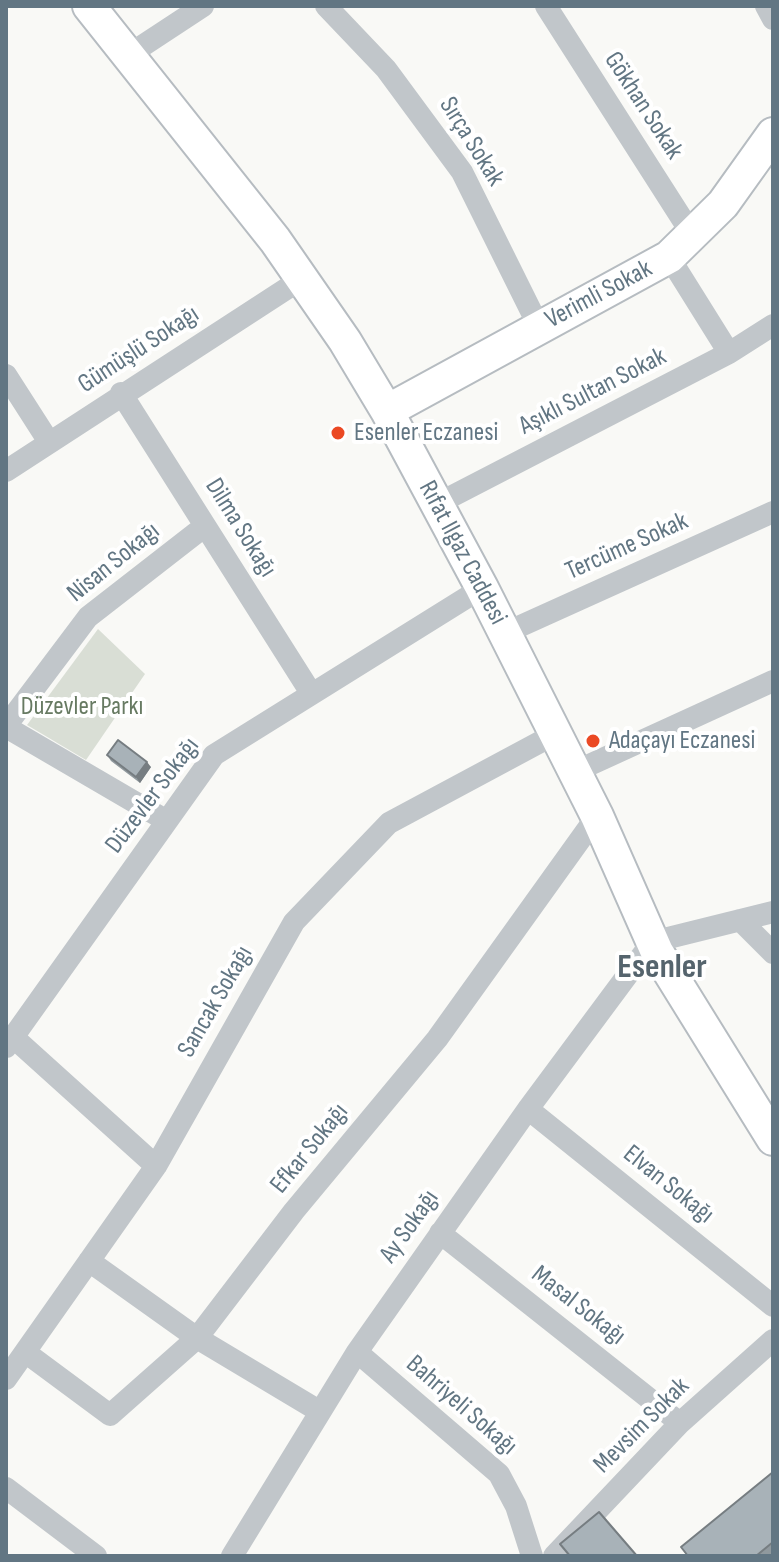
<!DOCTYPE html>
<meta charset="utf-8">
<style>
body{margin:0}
#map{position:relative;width:779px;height:1562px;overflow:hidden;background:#f9f9f6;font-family:"Sofia Sans Condensed",sans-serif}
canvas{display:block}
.frame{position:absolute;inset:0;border:8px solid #627683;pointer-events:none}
</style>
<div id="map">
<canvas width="779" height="1562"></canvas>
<div class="frame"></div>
</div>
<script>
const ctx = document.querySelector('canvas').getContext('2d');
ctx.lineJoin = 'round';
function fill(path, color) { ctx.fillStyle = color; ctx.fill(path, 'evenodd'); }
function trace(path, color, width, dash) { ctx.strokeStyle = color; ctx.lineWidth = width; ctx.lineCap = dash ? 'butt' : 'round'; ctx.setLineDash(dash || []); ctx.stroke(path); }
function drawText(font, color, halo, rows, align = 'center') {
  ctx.font = font + ' "Sofia Sans Condensed",sans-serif'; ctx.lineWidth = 8; ctx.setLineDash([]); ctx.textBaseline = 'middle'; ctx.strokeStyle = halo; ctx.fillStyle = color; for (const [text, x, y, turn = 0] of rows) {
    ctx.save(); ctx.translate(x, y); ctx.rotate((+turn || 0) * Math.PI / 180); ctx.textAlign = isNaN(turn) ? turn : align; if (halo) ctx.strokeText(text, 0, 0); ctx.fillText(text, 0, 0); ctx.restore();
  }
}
fill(new Path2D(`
 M98,629l47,45 -59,86 -59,-35z`), '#d9ded5');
const secondary = new Path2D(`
 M89,6l186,234 70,101 42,70 95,177 115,228 60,136 116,187
 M387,411l282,-154 54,-53 50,-70`);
trace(secondary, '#b6bcc1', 36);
trace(new Path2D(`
 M326,6l60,63 76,103 77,155
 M546,6l147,230
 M766,6l7,13
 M127,56l76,-50
 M669,257l60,96
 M6,375l43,67
 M121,393l190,300
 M6,471l297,-193
 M437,504l292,-151 44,-28
 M505,633l268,-121
 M6,726l82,-109 117,-91
 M6,727l161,94
 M574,772l199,-91
 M740,920l33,33
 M13,1037l143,129
 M6,1047l208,-292 268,-167
 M528,1109l245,197
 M440,1233l240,190
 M89,1261l108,77 122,73
 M25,1352l85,63 87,-77 97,-127 143,-172 160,-223
 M357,1352l142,122 17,32 16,50
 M6,1379l150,-213 138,-244 95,-99 166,-89
 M6,1488l90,68
 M232,1556l125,-204 171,-243 124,-167 121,-30
 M554,1556l126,-133 93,-83`), '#c1c6ca', 22);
trace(secondary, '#fff', 32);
fill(new Path2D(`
 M107,755l44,12 -11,16 -29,-22z
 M773,1472v84h-86l-6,-9z`), '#90999e');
fill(new Path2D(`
 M147,762l4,5 -11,16 -4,-6z`), '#767d81');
const building = new Path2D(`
 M118,740l29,22 -11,15 -29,-22z
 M773,1472v70l-17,14h-68l-7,-9z
 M599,1512l38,44h-67l-10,-12z`);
fill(building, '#a8b2b8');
trace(building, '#767d81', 2);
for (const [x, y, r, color] of [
 [338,433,8,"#eb4924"],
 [593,741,8,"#eb4924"]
]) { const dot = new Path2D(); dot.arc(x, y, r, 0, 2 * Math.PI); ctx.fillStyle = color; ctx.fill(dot); trace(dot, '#fff', 3); }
drawText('26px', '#627683', '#fff', [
 ["Gökhan Sokak",643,106,57],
 ["Sırça Sokak",471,142,58],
 ["Verimli Sokak",599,295,-28],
 ["Gümüşlü Sokağı",139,350,-33],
 ["Aşıklı Sultan Sokak",593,392,-27],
 ["Dilma Sokağı",240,528,58],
 ["Tercüme Sokak",627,547,-24],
 ["Rıfat Ilgaz Caddesi",462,553,62],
 ["Nisan Sokağı",114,563,-39],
 ["Düzevler Sokağı",153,796,-53],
 ["Sancak Sokağı",216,1002,-60],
 ["Efkar Sokağı",310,1149,-51],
 ["Elvan Sokağı",668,1185,39],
 ["Ay Sokağı",410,1227,-55],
 ["Masal Sokağı",578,1306,38],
 ["Bahriyeli Sokağı",461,1406,41],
 ["Mevsim Sokak",642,1426,-45]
]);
drawText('26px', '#627683', '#fff', [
 ["Esenler Eczanesi",354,433],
 ["Adaçayı Eczanesi",609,741]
], 'left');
drawText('26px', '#677a62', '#fff', [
 ["Düzevler Parkı",82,707]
]);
drawText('bold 34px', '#55646d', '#fff', [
 ["Esenler",662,968]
]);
</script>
